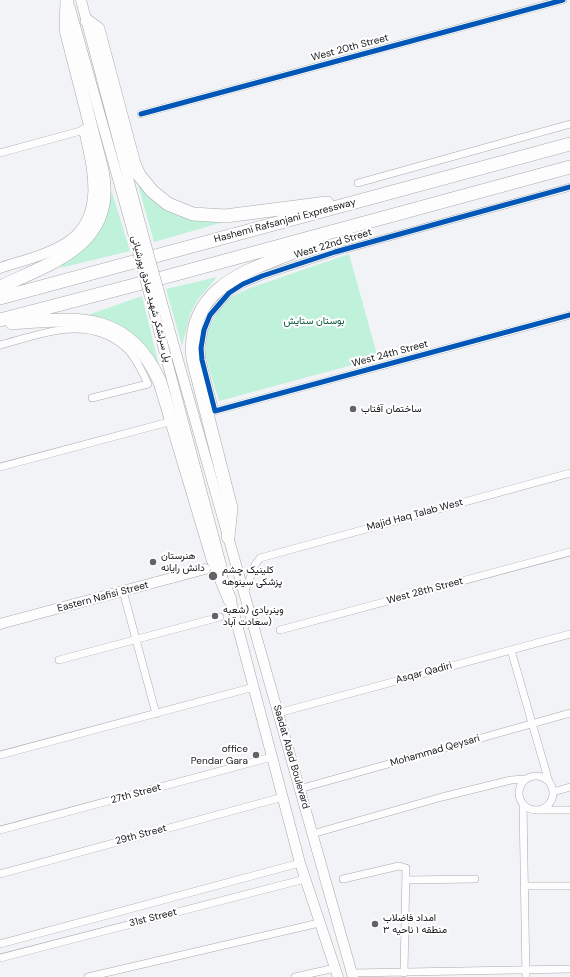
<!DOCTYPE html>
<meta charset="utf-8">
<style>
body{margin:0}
canvas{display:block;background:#f2f3f7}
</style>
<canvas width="570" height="977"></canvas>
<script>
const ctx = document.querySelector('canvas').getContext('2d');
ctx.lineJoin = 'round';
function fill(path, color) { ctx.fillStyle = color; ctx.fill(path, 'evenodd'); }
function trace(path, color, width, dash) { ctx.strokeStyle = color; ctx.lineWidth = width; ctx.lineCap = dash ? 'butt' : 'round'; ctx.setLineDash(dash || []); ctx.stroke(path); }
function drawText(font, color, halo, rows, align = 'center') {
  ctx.font = font + ' "DM Sans",Vazirmatn,sans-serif'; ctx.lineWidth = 4; ctx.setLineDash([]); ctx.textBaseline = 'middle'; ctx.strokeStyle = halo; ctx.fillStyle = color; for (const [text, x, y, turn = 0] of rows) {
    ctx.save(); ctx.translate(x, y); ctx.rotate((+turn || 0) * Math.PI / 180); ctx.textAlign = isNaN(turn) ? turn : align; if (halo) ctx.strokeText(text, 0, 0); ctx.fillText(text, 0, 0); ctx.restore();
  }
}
fill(new Path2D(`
 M137,181l58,39 25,3 -66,19z
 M112,192l18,59 -70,17c5,-8 16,-12 22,-18 18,-15 21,-35 26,-57z
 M349,254l29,104 -159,43 -14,-46 2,-22 9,-19 13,-16 21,-10z
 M217,277l-19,22 -7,13 -9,34 -16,-57z
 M142,296l17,70c-12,-17 -51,-46 -71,-51z`), '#c0f1da');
const street = new Path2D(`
 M141,114l422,-114
 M0,153l84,-23
 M358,183l212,-59
 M570,187l-235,65 -73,24 -19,8 -14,9 -19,22 -6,15 -3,18 1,12 13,51 355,-96
 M0,345c42,-11 88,-31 126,3 10,9 16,24 22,36l-56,14
 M0,467l165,-44
 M123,591l33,123
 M244,593l11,-28 5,-7 310,-85
 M280,630l290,-78
 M511,650l38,132
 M59,660l161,-43
 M278,713l292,-79
 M0,755l254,-68
 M519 793a17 17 0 1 1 34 0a17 17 0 1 1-34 0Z
 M299,789l271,-76
 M553,792l17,-5
 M523,805l3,172
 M541,810h29
 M0,830l272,-73
 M312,834l130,-37 69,-17 14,-1
 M0,874l283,-77
 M343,879l56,-13 7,2 -2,105
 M406,880l69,-1
 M524,886h46
 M0,944l300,-81
 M0,958l305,-79
 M352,973l218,-4
 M88,977l231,-54
 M295,977l40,-9`);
const secondary = new Path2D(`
 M81,0l60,227
 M70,8l62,221
 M0,268c21,-7 51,-14 69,-27 37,-26 23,-75 15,-111
 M172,339l181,638
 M162,342l59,223
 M229,594l71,269 38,114
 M0,624l205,-55`);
const highway = new Path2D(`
 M87,21l11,8 36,135 5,11 13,16 16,13 25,10 32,2 102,-13
 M0,287c53,-25 117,-43 102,-117l-36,-140 1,-30
 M0,298l570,-154
 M0,320l169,-44 401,-109
 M12,323c66,-5 116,-12 148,59l53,177 17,41
 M228,537l3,-29 -38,-149c-8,-78 64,-90 120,-115`);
trace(street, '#a9aaad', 8);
trace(secondary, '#a9aaad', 11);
trace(highway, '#a9aaad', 14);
trace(street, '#fdfdfe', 7);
trace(secondary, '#fdfdfe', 10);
trace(highway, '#fdfdfe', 13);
const secondaryBridge = new Path2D(`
 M141,227l31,112
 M132,229l30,113`);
trace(secondaryBridge, '#a9aaad', 11, []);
trace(secondaryBridge, '#fdfdfe', 10);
trace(new Path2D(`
 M141,114l422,-114
 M570,187l-235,65 -73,24 -19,8 -14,9 -19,22 -6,15 -3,18 1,12 13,51 355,-96`), '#0057b8', 5);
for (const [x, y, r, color] of [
 [353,409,4,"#626366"],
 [153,562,4,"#626366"],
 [213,576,5,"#626366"],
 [215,616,4,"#626366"],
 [256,755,4,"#626366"],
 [375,924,4,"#626366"]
]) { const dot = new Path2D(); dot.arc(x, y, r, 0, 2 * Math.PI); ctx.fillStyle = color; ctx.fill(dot); trace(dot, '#fff', 1.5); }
drawText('10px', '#151618', '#fff', [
 ["West 20th Street",350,48,-15],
 ["Hashemi Rafsanjani Expressway",285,221,-15],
 ["West 22nd Street",333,244,-17],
 ["پل سرلشکر شهید صادق پورشیانی",151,299,75],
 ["West 24th Street",390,354,-15],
 ["Majid Haq Talab West",415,515,-15],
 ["West 28th Street",425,591,-15],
 ["Eastern Nafisi Street",103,597,-15],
 ["Asqar Qadiri",424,673,-15],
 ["Mohammad Qeysari",435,751,-16],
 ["Saadat Abad Boulevard",291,757,74],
 ["27th Street",136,794,-15],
 ["29th Street",141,835,-15],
 ["31st Street",153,918,-14]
]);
drawText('10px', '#085538', '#fff', [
 ["بوستان ستایش",314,321]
]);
drawText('10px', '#151618', '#fff', [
 ["ساختمان آفتاب",361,409],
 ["هنرستان",161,556],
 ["دانش رایانه",161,568],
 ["کلینیک چشم",222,570],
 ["پزشکی سینوهه",222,582],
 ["وینربادی (شعبه",223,610],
 ["سعادت آباد)",223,622],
 ["office",248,749,"right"],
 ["Pendar Gara",248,761,"right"],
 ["امداد فاضلاب",383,918],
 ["منطقه ۱ ناحیه ۳",383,930]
], 'left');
</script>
